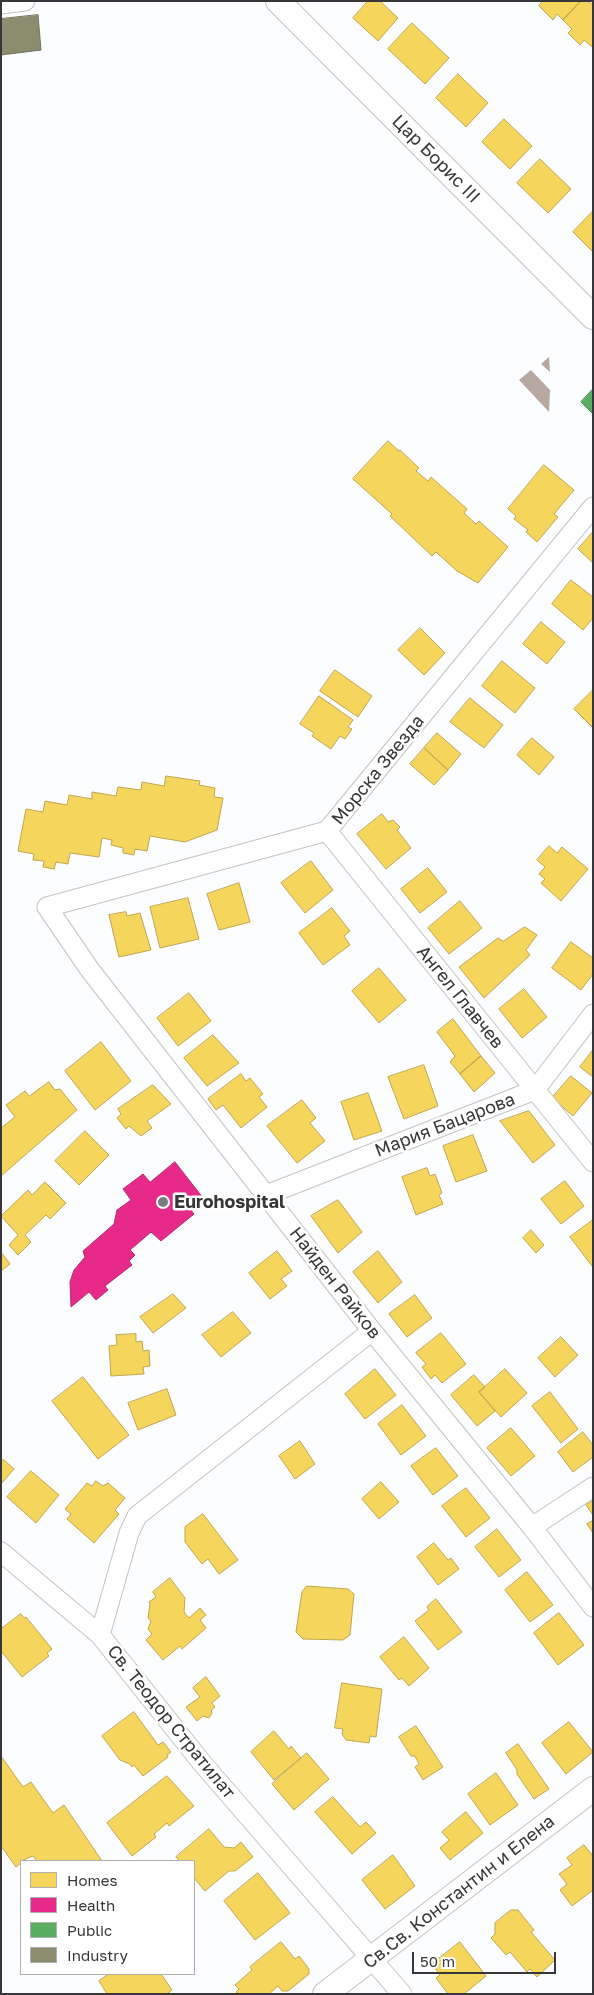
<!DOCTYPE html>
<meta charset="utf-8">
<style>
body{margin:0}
#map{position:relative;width:594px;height:1995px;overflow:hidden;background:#fcfdfe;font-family:"Golos Text",sans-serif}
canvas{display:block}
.frame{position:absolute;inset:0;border:2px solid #373739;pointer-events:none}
.legend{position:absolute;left:20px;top:1860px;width:175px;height:115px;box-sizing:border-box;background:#fff;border:1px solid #afafb0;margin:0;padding:6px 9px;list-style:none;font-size:15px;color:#373739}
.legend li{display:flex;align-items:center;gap:10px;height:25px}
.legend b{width:25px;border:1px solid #afafb0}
.scale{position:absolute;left:412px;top:1952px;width:144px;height:22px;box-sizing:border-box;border:2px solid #373739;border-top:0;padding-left:6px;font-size:15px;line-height:18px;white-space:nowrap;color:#373739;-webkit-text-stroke:4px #fff;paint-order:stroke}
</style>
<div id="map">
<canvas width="594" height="1995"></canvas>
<div class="frame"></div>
<ul class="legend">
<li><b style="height:14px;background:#f6d55c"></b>Homes</li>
<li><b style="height:14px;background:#e7298a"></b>Health</li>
<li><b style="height:14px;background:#5aae61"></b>Public</li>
<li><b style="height:14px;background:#8c8c6e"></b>Industry</li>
</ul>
<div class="scale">50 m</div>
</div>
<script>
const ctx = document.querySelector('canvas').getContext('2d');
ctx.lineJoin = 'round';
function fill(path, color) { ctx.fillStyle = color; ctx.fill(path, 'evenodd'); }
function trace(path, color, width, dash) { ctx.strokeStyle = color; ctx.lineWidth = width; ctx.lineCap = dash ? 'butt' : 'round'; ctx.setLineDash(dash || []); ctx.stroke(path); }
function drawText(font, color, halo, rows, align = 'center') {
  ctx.font = font + ' "Golos Text",sans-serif'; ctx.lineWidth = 5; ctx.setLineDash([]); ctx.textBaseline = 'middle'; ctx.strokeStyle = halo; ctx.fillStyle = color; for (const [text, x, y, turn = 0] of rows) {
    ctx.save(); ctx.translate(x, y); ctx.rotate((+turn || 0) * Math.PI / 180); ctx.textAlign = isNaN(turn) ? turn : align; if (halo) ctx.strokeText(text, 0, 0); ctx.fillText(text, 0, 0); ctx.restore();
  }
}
const homes = new Path2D(`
 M368,1h12l18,17 -20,23 -25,-23z
 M543,1h38l-18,19 -6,-6 -4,6 -14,-14z
 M581,1h7l3,3 2,-1v45l-9,-8 -4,5 -12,-12 4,-4 -9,-9z
 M412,23l37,35 -24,26 -37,-35z
 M458,74l30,29 -22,24 -30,-29z
 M504,119l28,27 -22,23 -28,-27z
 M540,159l31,30 -23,24 -31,-30z
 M593,211v41l-20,-20z
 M388,441l11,10 1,-1 19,18 -3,3 12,10 3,-4 36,32 -3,4 12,11 3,-3 29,26 -30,36 -21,-12 -21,-19 -4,4 -42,-40 2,-2 -39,-35z
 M544,465l30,25 -20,24 4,3 -21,25 -11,-10 2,-2 -14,-11 2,-3 -8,-7z
 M593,532v31l-15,-14z
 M571,580l22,17v21l-10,12 -31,-26z
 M541,622l24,20 -18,22 -24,-20z
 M420,628l25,25 -21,22 -26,-25z
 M502,661l33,27 -20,25 -33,-27z
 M335,670l37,26 -14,21 -38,-26z
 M593,690v38l-19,-19z
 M319,696l34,24 -5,7 4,2 -7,10 -5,-3 -9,13 -19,-13 2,-3 -14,-9z
 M470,698l33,27 -19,23 -34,-26z
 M437,733l24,21 -13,16 -24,-22z
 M532,738l22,19 -15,18 -22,-20z
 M424,748l24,22 -14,15 -24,-21z
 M166,776l34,5 -1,4 16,3 -1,9 9,1 -6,32 -32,12 -35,-6 -3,15 -12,-2 -1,6 -11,-2v-5l-12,-3 1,-5 -10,-2 -3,19 -29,-4 -2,11 -12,-2 -2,7 -11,-2 1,-6 -11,-1 1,-6 -16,-3 8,-42 17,3 2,-11 22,4 2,-10 23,4v-7l24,4 2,-9 23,3 1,-8 22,4z
 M382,814l6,8 5,-2 7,7 -3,3 14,18 -25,21 -29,-35z
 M549,846l8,7 5,-6 26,22 -27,32 -20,-18 4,-4 -6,-5 6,-7 -8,-7z
 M311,861l22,29 -28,23 -24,-30z
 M428,868l19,24 -27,21 -19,-24z
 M239,883l11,39 -31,8 -12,-36z
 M188,898l11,41 -39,9 -10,-41z
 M460,901l22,27 -33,26 -21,-26z
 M332,908l18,23 -6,5 6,9 -27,20 -24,-32z
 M126,912l1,4 13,-3 11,37 -32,7 -10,-42z
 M525,927l12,8 -11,15 4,5 -46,43 -25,-31 39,-29 5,3z
 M571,942l22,16v16l-12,16 -29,-22z
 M379,968l27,32 -27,23 -27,-32z
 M524,989l23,28 -25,21 -23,-29z
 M189,993l22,28 -33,25 -21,-28z
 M453,1019l28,37 -21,18 -10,-12 5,-6 -18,-24z
 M213,1035l26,28 -32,23 -23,-28z
 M101,1042l30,39 -36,29 -30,-39z
 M593,1050v27l-13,-10z
 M481,1056l14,17 -21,19 -14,-18z
 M424,1065l14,41 -34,13 -16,-42z
 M241,1074l5,7 4,-3 13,16 -4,3 8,10 -26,21 -18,-23 -7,5 -8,-11z
 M571,1076l21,17 -19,23 -21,-18z
 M49,1082l6,8 5,-1 17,21 -76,66v-48l14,-11 -9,-12 19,-14 4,5z
 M153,1085l18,19 -24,17 5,7 -11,8 -12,-10 -3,3 -9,-11 4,-4 -3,-5z
 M368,1093l14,38 -28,9 -13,-38z
 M302,1100l14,18 -6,5 15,18 -28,22 -30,-37z
 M529,1111l26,34 -22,18 -33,-42z
 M85,1131l24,24 -30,30 -24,-24z
 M473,1135l14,36 -31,11 -13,-36z
 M427,1168l3,8 5,-2 7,19 -3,2 4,9 -27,11 -14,-38z
 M565,1181l19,25 -23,18 -20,-25z
 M45,1182l21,21 -16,16 -4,-4 -21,20 6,7 -13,13 -9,-10 9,-10 -17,-19 27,-26 4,5z
 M338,1200l24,32 -24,21 -27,-37z
 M593,1220v45l-1,1 -22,-29z
 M531,1230l13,15 -8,8 -13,-15z
 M277,1251l15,20 -11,8 6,7 -17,13 -21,-26z
 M378,1251l24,31 -24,21 -25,-31z
 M1,1252l9,12 -9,7z
 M173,1294l13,14 -33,25 -13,-16z
 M415,1295l17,23 -25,19 -18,-23z
 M233,1312l18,21 -30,24 -19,-22z
 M441,1333l25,31 -24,19 -7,-8 -4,4 -9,-12 4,-3 -10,-11z
 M136,1334v8l6,-1 1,10 6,-1 1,16 -7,1 1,7 -33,2 -2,-30 8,-1 -1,-10z
 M561,1337l17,18 -23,22 -17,-19z
 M375,1369l21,26 -31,24 -20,-25z
 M505,1369l22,24 -26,24 -22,-25z
 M474,1375l11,12 -6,5 16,19 -18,15 -26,-31z
 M83,1377l46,58 -31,24 -46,-58z
 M167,1389l9,26 -38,15 -10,-27z
 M550,1392l28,37 -17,14 -29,-37z
 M402,1405l24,31 -25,19 -23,-31z
 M511,1428l24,28 -24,20 -24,-28z
 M583,1432l10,13v12l-20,15 -15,-20z
 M300,1441l15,23 -20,15 -16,-23z
 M436,1448l22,28 -25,19 -22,-29z
 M4,1460l10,9 -13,15v-23z
 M31,1471l28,24 -23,28 -29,-26z
 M96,1481l7,5 5,-3 17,15 -10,12 4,4 -25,29 -27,-24 4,-5 -6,-5 22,-26 5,3z
 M381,1482l18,20 -20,17 -17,-20z
 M466,1488l24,30 -24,19 -24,-31z
 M593,1501v14l-7,-10z
 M203,1514l35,46 -19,14 -11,-15 -6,5 -17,-22v-15z
 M593,1521v12l-6,-9z
 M497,1529l24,31 -22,17 -24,-30z
 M434,1543l14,17 3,-2 8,11 -21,16 -21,-28z
 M527,1572l26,33 -23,17 -25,-32z
 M170,1578l15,20 -1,14 5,6 11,-10 6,7 -6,5 6,8 -24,21 -2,-3 -17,14 -17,-20 6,-6 -4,-5 3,-8 -3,-3 2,-14 -1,-2 7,-5 -3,-5z
 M307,1586l41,3 6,5 -4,41 -7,5 -40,-1 -7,-7 6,-40z
 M436,1599l26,33 -24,18 -23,-29 14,-11 -2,-3z
 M559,1613l25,32 -26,20 -24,-32z
 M21,1614l3,4 2,-1 26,32 -5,4 2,3 -27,21 -21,-26v-22z
 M404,1637l25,31 -20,18 -7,-8 -3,2 -19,-23z
 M206,1677l14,19 -8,7 3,4 -4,3 1,3 -3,5 -6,-2 -6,5 -11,-14 14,-10 -7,-9z
 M342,1683l40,6 -6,48 -6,-1 -1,7 -23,-3 -4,-6 1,-5 -8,-1z
 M134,1712l24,33 5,-3 8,10 -4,3 1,2 -25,19 -9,-11 -2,2 -2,-3 -10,-4 -18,-24z
 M569,1722l24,30 -27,22 -24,-31z
 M416,1726l27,41 -20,13 -8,-13 4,-3 -4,-8h-4l-12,-19z
 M274,1731l15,18 2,-3 10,12 -27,22 -23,-28z
 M518,1744l31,45 -15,10 -17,-25v-4l-11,-17z
 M307,1753l22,26 -35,31 -22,-26z
 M1,1756l22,31 8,-5 22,31 11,-8 38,56h-65l-4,-5 -12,5v2l-5,4 -15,-21z
 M496,1773l22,32 -28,20 -22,-31z
 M167,1776l27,30 -25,20 -2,-3 -13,11 2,3 -24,19 -25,-33z
 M333,1797l27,30 6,-5 10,11 -24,21 -37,-42z
 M466,1812l17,21 -33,27 -10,-12 9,-8 -7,-8z
 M209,1829l15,18 10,1 7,-6 12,15 -18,14h-6l-24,20 -11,-13v-17h-14l-4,-4z
 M584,1845l9,11v34l-21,16 -12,-16 7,-6 -8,-10 13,-9 -5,-7z
 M393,1855l22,31 -30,23 -23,-29z
 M258,1873l32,40 -35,27 -31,-39z
 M511,1910h7l16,20 -3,2 24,28 -18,17 -7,-8 -3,3 -17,-20 -4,3 -15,-17 4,-4v-11z
 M281,1942l14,17 4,-3 10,13v5l-21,17h-6l-4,-5 -9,8h-32l-1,-2 3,-3 -4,-4 17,-15 -2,-3z
 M460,1942l26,34 -22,18h-16l-12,-16 4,-3 -8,-11z
 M109,1974h52l11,16 -5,4h-60l-8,-13z`);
fill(homes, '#f6d55c');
trace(homes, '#bda652', 1);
const health = new Path2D(`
 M175,1162l28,36 -13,11 4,5 -33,27 -10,-9 -21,18 5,5 -6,6 3,4 -27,21 3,4 -12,10 -7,-8 -18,15 -1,-25 4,-12 11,-13 -2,-6 31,-27 3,-14 14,-10 -8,-11 20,-15 7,8z`);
fill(health, '#e7298a');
trace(health, '#b22d72', 1);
const public = new Path2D(`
 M593,389v25l-12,-12z`);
fill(public, '#5aae61');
trace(public, '#508a55', 1);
const industry = new Path2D(`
 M38,15l3,35 -40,5v-36z`);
fill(industry, '#8c8c6e');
trace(industry, '#72725e', 1);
fill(new Path2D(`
 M549,357l1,15 -9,-8z
 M531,370l19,20 -1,22 -30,-32z`), '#b7a8a2');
const minor = new Path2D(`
 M1,4l24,-3
 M593,507l-266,324 -280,76 43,63 282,361 160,196 61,80
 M327,831l266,331
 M266,1195l269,-105 58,-76
 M532,1527l61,-40
 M1,1552l99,83 102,128 200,231
 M100,1635l29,-102 8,-17 235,-185`);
const tertiary = new Path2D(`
 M278,1l315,316
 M325,1994l268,-205`);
trace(minor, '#c3c3c4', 21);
trace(tertiary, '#c3c3c4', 26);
trace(minor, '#fff', 19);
trace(tertiary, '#fff', 24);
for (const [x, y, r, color] of [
 [163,1202,6,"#7c7c7e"]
]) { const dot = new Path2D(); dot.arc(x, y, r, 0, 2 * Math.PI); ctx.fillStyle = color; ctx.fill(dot); trace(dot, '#fff', 2); }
drawText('18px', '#373739', '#fff', [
 ["Цар Борис III",436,159,45],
 ["Морска Звезда",378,770,-51],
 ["Ангел Главчев",460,997,51],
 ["Мария Бацарова",445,1125,-21],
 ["Найден Райков",335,1283,52],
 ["Св. Теодор Стратилат",171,1722,51],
 ["Св.Св. Константин и Елена",459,1892,-38]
]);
drawText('bold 18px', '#373739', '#fff', [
 ["Eurohospital",174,1202]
], 'left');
</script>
